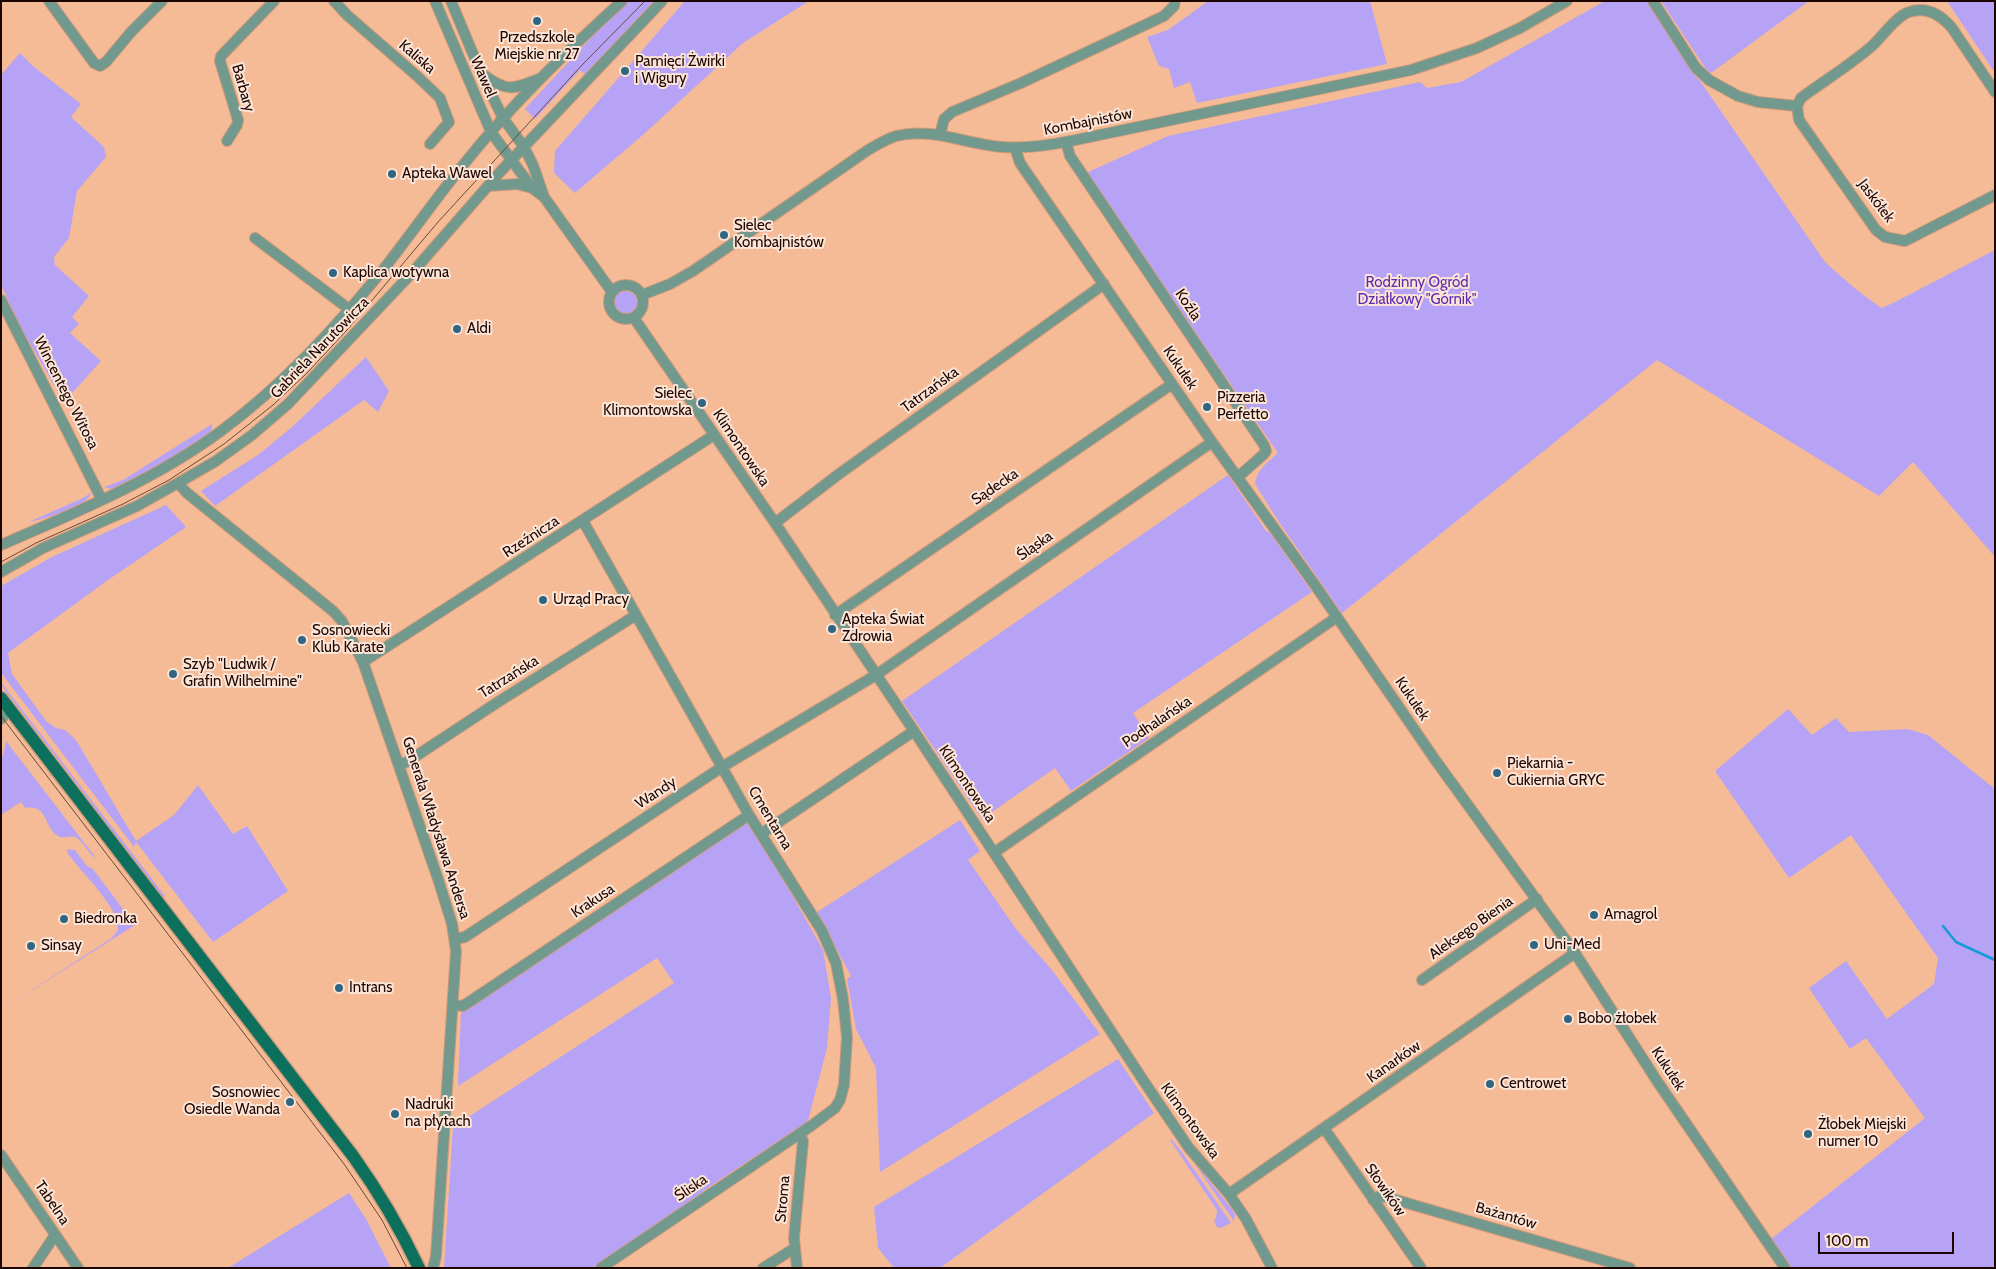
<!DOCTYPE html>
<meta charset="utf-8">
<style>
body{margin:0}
#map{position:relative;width:1996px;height:1269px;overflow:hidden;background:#f5bb96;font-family:Cabin,sans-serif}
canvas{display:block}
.frame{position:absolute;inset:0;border:2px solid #1e0600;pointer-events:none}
.scale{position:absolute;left:1818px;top:1232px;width:136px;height:22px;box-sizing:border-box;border:2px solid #1e0600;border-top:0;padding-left:6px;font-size:15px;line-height:18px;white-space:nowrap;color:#1e0600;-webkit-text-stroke:4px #fce5d7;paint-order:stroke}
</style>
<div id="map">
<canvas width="1996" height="1269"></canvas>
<div class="frame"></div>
<div class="scale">100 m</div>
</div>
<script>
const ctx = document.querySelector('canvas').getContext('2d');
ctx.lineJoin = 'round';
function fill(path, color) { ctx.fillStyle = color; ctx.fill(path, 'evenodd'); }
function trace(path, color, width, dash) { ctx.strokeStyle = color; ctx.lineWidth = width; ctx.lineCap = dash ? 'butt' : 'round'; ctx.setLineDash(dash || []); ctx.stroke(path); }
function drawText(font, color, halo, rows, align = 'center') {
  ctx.font = font + ' Cabin,sans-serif'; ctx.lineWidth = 4; ctx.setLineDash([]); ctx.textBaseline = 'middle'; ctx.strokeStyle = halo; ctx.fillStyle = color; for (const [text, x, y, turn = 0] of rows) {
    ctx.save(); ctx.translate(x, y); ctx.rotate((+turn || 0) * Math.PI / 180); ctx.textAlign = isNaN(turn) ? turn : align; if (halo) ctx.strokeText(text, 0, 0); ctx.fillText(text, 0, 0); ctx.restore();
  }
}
fill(new Path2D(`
 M629,1h25l-68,74 -6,-5 -45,49 -10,-10 73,-79z
 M685,1h124l-66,42 -99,91 -69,59 -21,-20 1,-22z
 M1208,1h162l17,63 -190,39 -7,-21 -16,6 -5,-19 -10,-3 -12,-29 21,-7z
 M1605,1h41l49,75 5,5 125,181c18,16 36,33 57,46l15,-7 98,-51v307l-82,-95 -34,34 -222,-136 -315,253 -63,-91 -24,-38c2,-15 12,-21 23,-31l-192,-280 82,-37 252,-54 7,6 34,-6z
 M1661,1h148l-98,72 -5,-4z
 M1947,1h48v72z
 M20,53l14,14 47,37 -10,13 33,30 2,10 -29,34 -8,47 -15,19 1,8 34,31 -17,21 7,7 -9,9 31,28 -37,41 -43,-74 -20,-43v-210z
 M613 303a12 12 0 1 1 24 0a12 12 0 1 1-24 0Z
 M366,357l23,34 -11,21 -14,-12 -149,106 -14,-15 57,-36 34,-28z
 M212,424v5l-3,4 -55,36 -37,19 -5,1 -8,-2 19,-7z
 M1228,475l38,56 4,2 42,59 -179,121 16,25 -78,53 -16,-23 -73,51 -80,-118z
 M92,492c-7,17 -46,26 -63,30l54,-24z
 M166,505l20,22 -78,53 -100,73 4,21 34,47 10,7 9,2 11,10 60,101 38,-26 24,-30 35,49 14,-8 41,65 -75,51 -77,-100 -2,5 -133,-174v-87l51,-29z
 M1,682l164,214 -3,2 -7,-7 -2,-7 -25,-33 -7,-3 -31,-47 -89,-116z
 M1788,709l24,26 24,-17 13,14 59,-3 20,6 67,54v479h-203l-21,-29 154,-121 -59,-80 -16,11 -41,-61 37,-27 41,58 47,-35 4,-26 -87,-123 -62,43 -74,-107z
 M6,741l90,117c-8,-4 -11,-15 -19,-20 -6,-4 -13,2 -19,-2 -14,-7 -9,-32 -33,-28l-4,-6 -20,13v-52z
 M960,820l20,31 -12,9 48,69 35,40 49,65 -220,138 -4,-104 -20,-39 -9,-50 4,-3 -34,-64z
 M747,822l44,71 32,57 8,48 -4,50 -19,73 -105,70 -5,8 -103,69h-151l9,-141 221,-144 -17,-25 -199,128 3,-74 139,-96 142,-93z
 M67,849l8,1 12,16 6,3 42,56 -134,85 111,-72 6,-8c3,-22 -40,-60 -51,-78z
 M1118,1059l36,54 -214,155h-46l-16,-20 -4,-41z
 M1170,1140h2l9,11 50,72 -10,5 -4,-1 -3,-6 2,-3 1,-8z
 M1192,1160l40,49 3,6 -1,6z
 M349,1193l17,26 25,49h-163z`), '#b6a3f6');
trace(new Path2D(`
 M1943,926l13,16 39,18`), '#129bd4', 2.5);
const minor = new Path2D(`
 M49,1l45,62 6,3 6,-4 25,-30 31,-31
 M334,1l13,14 70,61 23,22 9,24 -19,22
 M435,1l56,131 41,56 12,9
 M451,1l30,72 22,45 21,29 9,18 11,32 68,95
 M1653,1l43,67 13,12 29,16 20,6 39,4 4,-8c23,-17 49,-33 71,-52 10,-9 24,-30 37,-34 18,-6 32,3 43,16l43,64
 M484,75c24,18 30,14 57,3
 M1797,106l2,14 77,110 9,7 20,4 90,-46
 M940,135l4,-16 8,-7 69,-29 143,-67 10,-10 1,-5
 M227,141l10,-16 1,-5 -18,-59 1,-5 53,-55
 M1066,142l4,14 194,289 2,6 -2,3 -26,23
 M1015,148l5,15 192,279 103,143 121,176 139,192 82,128 128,187
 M488,186l29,-2 15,4
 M255,238l94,71
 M609 302a17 17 0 1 1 34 0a17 17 0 1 1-34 0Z
 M642,295l28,-11 23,-13 175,-121c9,-5 18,-11 28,-14 35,-9 70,8 106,11 28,2 56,-3 83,-9l326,-68 66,-22 43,-20 47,-27
 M1,300l101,200
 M634,318l141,205 139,208 233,355 42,62 40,46 17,25 26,49
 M178,483l9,10 146,118 9,10 21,41 75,217 14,45 4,27 -20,305 -3,12
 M583,521l166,294 73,116 14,32 7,36 4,38 -3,48 -4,15 -5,8 -24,18 -210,142
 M775,523l64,-49 265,-190
 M1,545c76,-33 154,-65 220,-114 61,-45 113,-102 161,-160 28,-35 53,-72 82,-107 47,-59 102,-112 158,-163
 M1,572l42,-24 94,-42 41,-23 38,-22 36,-26 36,-31 123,-130 90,-103 161,-170
 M835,615l337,-231
 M363,662l351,-227
 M1,719l9,-10
 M399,765l8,-3 91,-60 138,-87
 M761,834l153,-103
 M995,852l342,-235
 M455,939l10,-2 257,-170 154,-92 336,-233
 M1422,980l115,-81
 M453,1005l10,1 286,-191
 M1324,1128l97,140
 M1,1155l77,113
 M1229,1194l346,-241
 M1373,1200l7,-4 13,3 237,69
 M33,1268l22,-33
 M763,1268l32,-20
 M797,1268l-3,-30 9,-97 -4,-7`);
const major = new Path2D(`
 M1,698l352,458c25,35 47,72 66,112`);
trace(minor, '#ce9a7b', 12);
trace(major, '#ce9a7b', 15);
trace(minor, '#72998d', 10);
trace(major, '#0c705c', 12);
trace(new Path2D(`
 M1,562l35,-19 87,-39 46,-24 55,-36 49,-39 33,-31 41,-44 91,-108 145,-158 62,-63
 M1,716l343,448 38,56 25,48`), '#6c4837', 1);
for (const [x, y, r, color] of [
 [537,21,5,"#316682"],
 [625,71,5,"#316682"],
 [392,174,5,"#316682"],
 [724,235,5,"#316682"],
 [333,273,5,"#316682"],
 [457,329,5,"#316682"],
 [702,403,5,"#316682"],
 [1207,407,5,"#316682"],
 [543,600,5,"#316682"],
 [832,629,5,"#316682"],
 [302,640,5,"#316682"],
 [173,674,5,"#316682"],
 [1497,773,5,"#316682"],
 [1594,915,5,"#316682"],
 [64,919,5,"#316682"],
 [1534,945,5,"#316682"],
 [31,946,5,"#316682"],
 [339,988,5,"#316682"],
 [1568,1019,5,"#316682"],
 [1490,1084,5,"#316682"],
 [290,1102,5,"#316682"],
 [395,1114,5,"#316682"],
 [1808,1134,5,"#316682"]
]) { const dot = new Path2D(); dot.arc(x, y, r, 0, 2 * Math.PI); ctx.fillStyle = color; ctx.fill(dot); trace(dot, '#fce5d7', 2); }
drawText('15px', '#1e0600', '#fce5d7', [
 ["Przedszkole",537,38,"center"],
 ["Miejskie nr 27",537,55,"center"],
 ["Pamięci Żwirki",635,62],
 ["i Wigury",635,79],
 ["Apteka Wawel",402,174],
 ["Sielec",734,226],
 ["Kombajnistów",734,243],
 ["Kaplica wotywna",343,273],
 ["Aldi",467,329],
 ["Sielec",692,394,"right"],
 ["Klimontowska",692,411,"right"],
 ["Pizzeria",1217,398],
 ["Perfetto",1217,415],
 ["Urząd Pracy",553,600],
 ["Apteka Świat",842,620],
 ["Zdrowia",842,637],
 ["Sosnowiecki",312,631],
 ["Klub Karate",312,648],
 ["Szyb \"Ludwik /",183,665],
 ["Grafin Wilhelmine\"",183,682],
 ["Piekarnia -",1507,764],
 ["Cukiernia GRYC",1507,781],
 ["Amagrol",1604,915],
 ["Biedronka",74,919],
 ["Uni-Med",1544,945],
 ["Sinsay",41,946],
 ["Intrans",349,988],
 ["Bobo żłobek",1578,1019],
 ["Centrowet",1500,1084],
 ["Sosnowiec",280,1093,"right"],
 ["Osiedle Wanda",280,1110,"right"],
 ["Nadruki",405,1105],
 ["na płytach",405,1122],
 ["Żłobek Miejski",1818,1125],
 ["numer 10",1818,1142]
], 'left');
drawText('15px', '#1e0600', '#fce5d7', [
 ["Kaliska",417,57,41],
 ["Wawel",483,77,67],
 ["Barbary",243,88,74],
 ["Kombajnistów",1088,122,-11],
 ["Jaskółek",1876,201,53],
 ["Koźla",1188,305,56],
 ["Gabriela Narutowicza",320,348,-46],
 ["Kukułek",1180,368,56],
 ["Tatrzańska",930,390,-36],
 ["Wincentego Witosa",66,393,63],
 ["Klimontowska",741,448,56],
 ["Sądecka",995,487,-34],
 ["Rzeźnicza",531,537,-33],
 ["Śląska",1035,546,-35],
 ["Tatrzańska",509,677,-32],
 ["Kukułek",1412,699,56],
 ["Podhalańska",1157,722,-34],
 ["Klimontowska",967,784,56],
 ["Wandy",656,793,-33],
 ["Cmentarna",770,818,59],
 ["Generała Władysława Andersa",436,828,72],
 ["Krakusa",593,901,-34],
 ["Aleksego Bienia",1471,928,-35],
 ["Kanarków",1394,1062,-35],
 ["Kukułek",1668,1069,57],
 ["Klimontowska",1190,1121,54],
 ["Śliska",691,1188,-34],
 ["Słowików",1385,1190,55],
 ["Stroma",783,1199,-85],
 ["Tabelna",52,1203,56],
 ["Bażantów",1506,1216,16]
]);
drawText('15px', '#5d29b0', '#fce5d7', [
 ["Rodzinny Ogród",1417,283],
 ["Działkowy \"Górnik\"",1417,300]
]);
</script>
